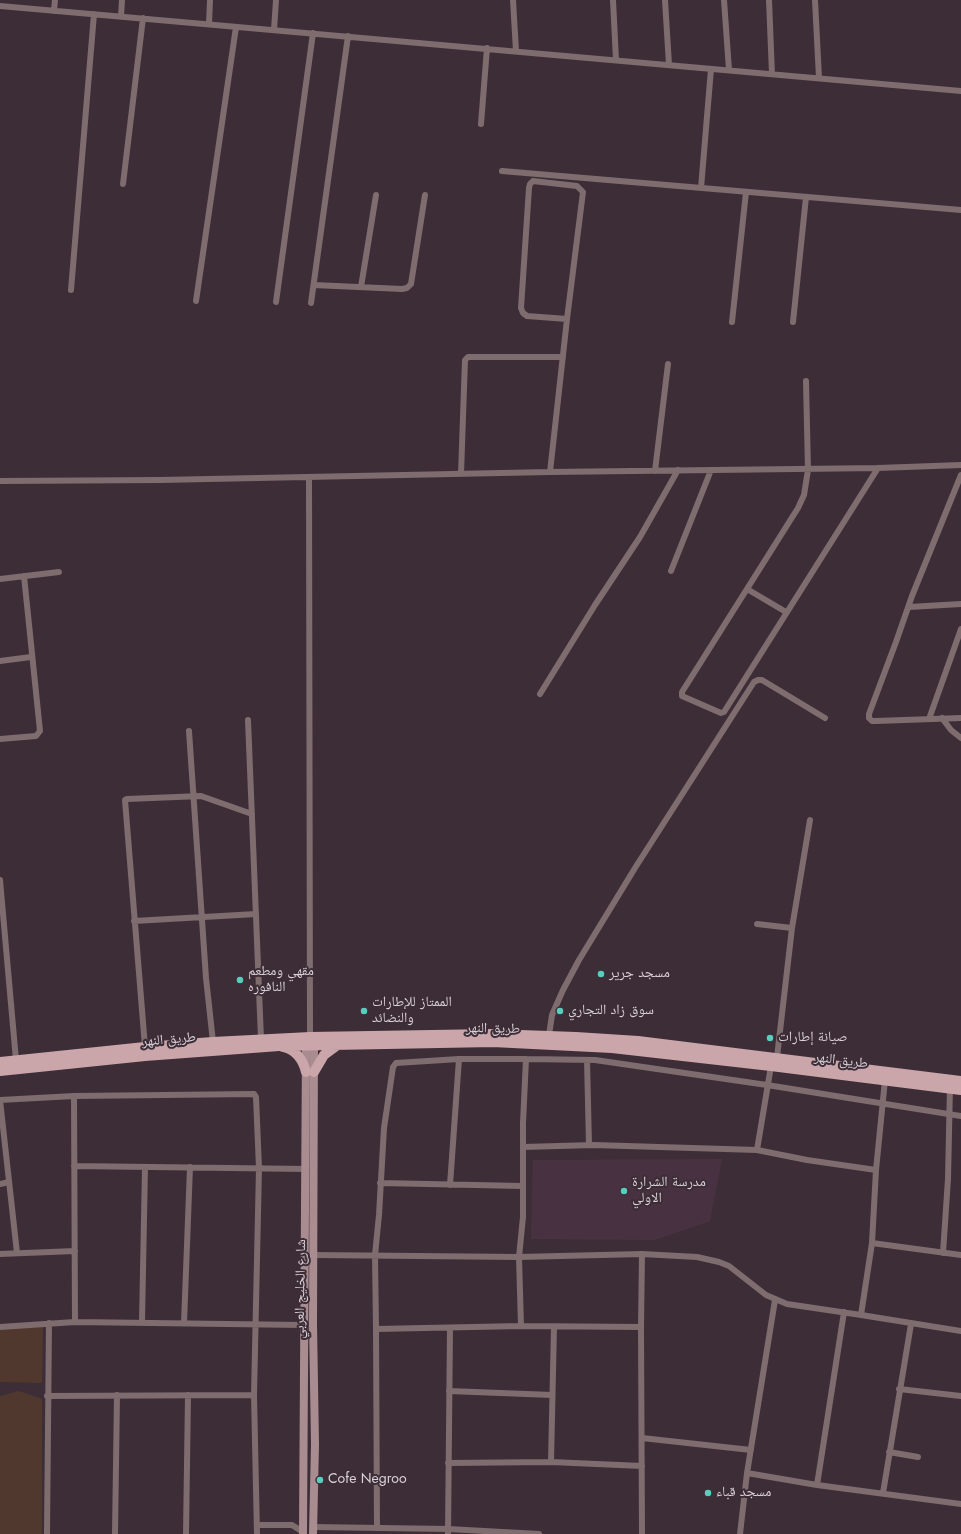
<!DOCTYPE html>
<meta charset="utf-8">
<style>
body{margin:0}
canvas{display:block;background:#3c2d37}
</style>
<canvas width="961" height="1534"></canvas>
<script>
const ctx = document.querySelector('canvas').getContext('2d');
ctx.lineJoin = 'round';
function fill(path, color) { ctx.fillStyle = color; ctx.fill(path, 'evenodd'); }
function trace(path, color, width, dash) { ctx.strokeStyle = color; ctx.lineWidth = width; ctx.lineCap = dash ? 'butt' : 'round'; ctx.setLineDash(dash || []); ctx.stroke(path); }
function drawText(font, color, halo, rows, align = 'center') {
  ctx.font = font + ' Jost,"Noto Naskh Arabic",sans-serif'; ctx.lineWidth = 4; ctx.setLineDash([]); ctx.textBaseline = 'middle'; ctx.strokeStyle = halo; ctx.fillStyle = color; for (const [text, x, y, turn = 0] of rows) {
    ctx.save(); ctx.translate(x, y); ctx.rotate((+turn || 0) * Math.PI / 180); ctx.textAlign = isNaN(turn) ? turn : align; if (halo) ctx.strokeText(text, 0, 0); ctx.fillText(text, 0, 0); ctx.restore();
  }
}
fill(new Path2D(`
 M722,1159l-12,62 -55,19 -124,-1 2,-79z`), '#483241');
fill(new Path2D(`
 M43,1327l-1,56 -42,-1v-53z
 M19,1391l23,8v135h-42v-138z`), '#51382f');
trace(new Path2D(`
 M513,0l3,51
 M613,0l3,60
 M665,0l4,65
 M724,0l5,70
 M769,0l3,74
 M815,0l4,78
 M0,6l961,85
 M54,11l1,-11
 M121,16l1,-16
 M209,24l1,-24
 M274,30l2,-30
 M481,124l6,-76
 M502,171l459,39
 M123,184l20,-166
 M701,188l10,-119
 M314,285l88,4 5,-1 4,-4 14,-89
 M361,287l15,-92
 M71,290l23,-276
 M196,301l40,-274
 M276,302l37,-269
 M311,303l37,-267
 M732,322l14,-130
 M793,322l13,-125
 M806,381l2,89 -4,25 -6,13 -17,27 -99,157v4l39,17 3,-1 154,-244
 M655,471l13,-107
 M550,472l17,-153 16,-127 -6,-6 -44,-5 -3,3 -1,4 -8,120 2,5 4,3 40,3
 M461,474l4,-114 3,-3h95
 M961,475l-49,121 -16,46 -27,72v4l3,3h4l85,-3
 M309,477l1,560
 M0,481l160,-1 390,-8 328,-4 83,-3
 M671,571l40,-101
 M0,579l59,-7
 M747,589l39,23
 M909,607l52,-3
 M0,661l31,-4
 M540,694l55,-89 45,-68 38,-67
 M942,718l9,12 10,8
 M929,719l32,-90
 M248,720l13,319
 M189,731l17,247 7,64
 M0,739l36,-3 4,-5 -16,-155
 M0,880l16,180
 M134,921l122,-7
 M757,924l35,4
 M549,1035l3,-20 11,-25 16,-30 56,-92 119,-186 4,-2h4l63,38
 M145,1047l-20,-247 2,-1 74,-3 51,18
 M777,1057l15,-129 18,-108
 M587,1060l2,85
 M74,1096l1,226
 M0,1100l74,-4 180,-2 2,3 3,71 -5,227 3,139
 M0,1100l17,153
 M523,1147l71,-2 163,5 50,10 69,10
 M757,1150l14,-84
 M74,1166l232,3
 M380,1183l142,3
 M0,1184l9,-2
 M450,1185l9,-126
 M872,1243l89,12
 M943,1253l5,-74 2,-93
 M0,1254l75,-3
 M314,1255l205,2 123,-3 55,3 22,5 10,4 37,29 21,9 74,11 100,16
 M861,1315l11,-72 4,-73 9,-90
 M142,1322l3,-155
 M184,1323l6,-156
 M521,1326l-2,-69 4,-40v-94l3,-64
 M0,1327l75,-5 228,3
 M376,1329l145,-3 120,1
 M899,1389l62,7
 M449,1391l103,4
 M47,1396l207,-1
 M642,1438l109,12
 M889,1452l29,5
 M551,1462l3,-135
 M448,1463l103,-1 91,4
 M747,1473l70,12 144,19
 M817,1485l27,-173
 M883,1493l28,-169
 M257,1525h35l11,7
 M313,1527l135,2 91,5
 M377,1528l-1,-199 -1,-74 4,-40 5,-87 9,-61 3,-4 63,-4h67l69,1 172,25 194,31
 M47,1534l2,-211
 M115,1534l2,-139
 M186,1534l2,-139
 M448,1534l2,-206
 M642,1534l-1,-207 1,-73
 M740,1534l7,-61 28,-173`), '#7e6c6e', 6);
trace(new Path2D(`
 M303,1534l3,-489
 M313,1534l2,-90 -2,-120 1,-279`), '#a98c90', 8);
trace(new Path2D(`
 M283,1047c13,3 20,13 23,25
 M0,1062l145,-15 68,-5 97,-5 183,-3 83,3 62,4 323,40
 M0,1071l145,-15 134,-10 214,-4 119,6 159,18 190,24
 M314,1072l10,-17 15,-11`), '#caa5aa', 10);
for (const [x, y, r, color] of [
 [601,974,4,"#5acebd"],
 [240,980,4,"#5acebd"],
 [364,1011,4,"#5acebd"],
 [560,1011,4,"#5acebd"],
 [770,1038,4,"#5acebd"],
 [624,1191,4,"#5acebd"],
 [320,1480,4,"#5acebd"],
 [708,1493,4,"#5acebd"]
]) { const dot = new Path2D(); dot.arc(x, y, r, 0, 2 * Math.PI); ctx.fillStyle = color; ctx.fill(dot); trace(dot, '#3c2d37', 1.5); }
drawText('14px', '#dbd1d7', '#3c2d37', [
 ["مقهي ومطعم",248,972],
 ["النافوره",248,988],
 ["مسجد جرير",609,974],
 ["الممتاز للإطارات",372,1003],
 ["والنضائد",372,1019],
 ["سوق زاد التجاري",568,1011],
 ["صيانة إطارات",778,1038],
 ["مدرسة الشرارة",632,1183],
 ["الاولي",632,1199],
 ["Cofe Negroo",328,1480],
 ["مسجد قباء",716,1493]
], 'left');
drawText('14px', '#dbd1d7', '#3c2d37', [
 ["طريق النهر",493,1029,1],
 ["طريق النهر",169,1040,-5],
 ["طريق النهر",841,1061,7],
 ["شارع الخليج العربي",301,1289,-89]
]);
</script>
